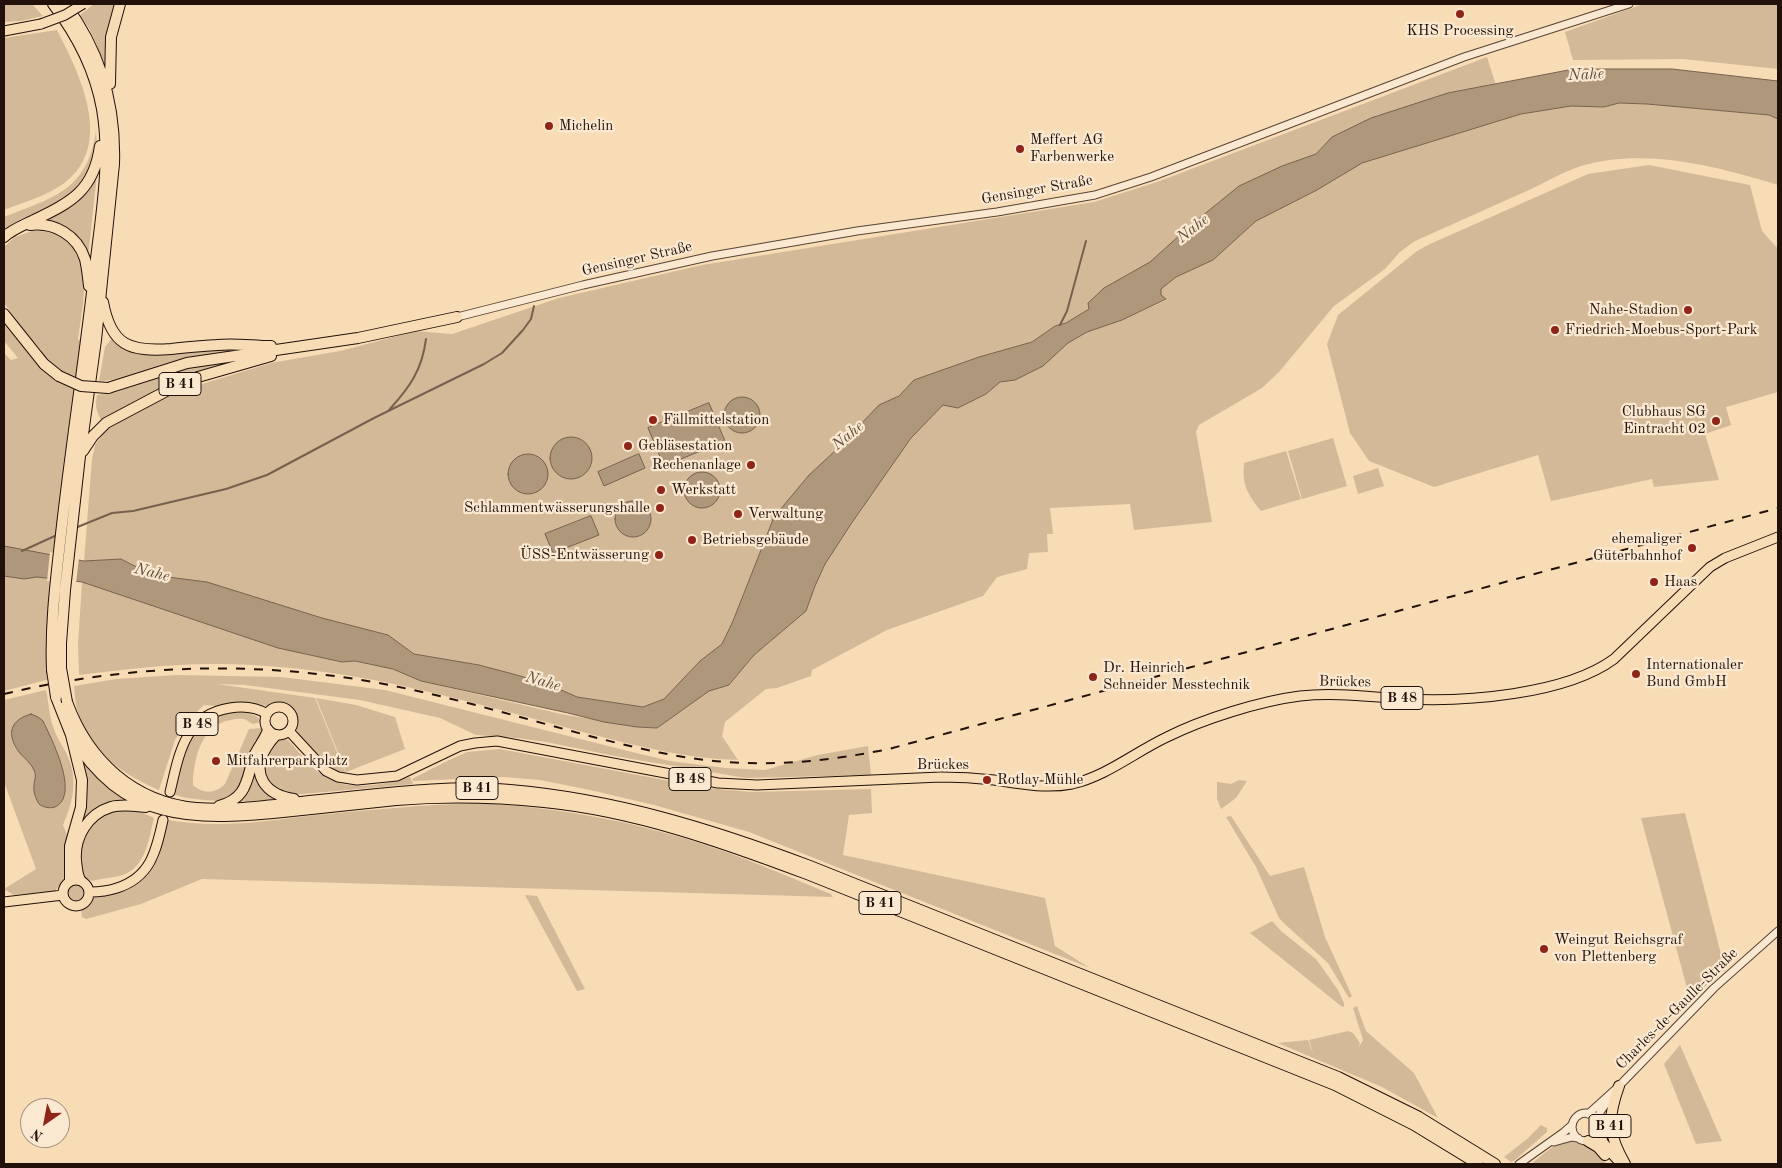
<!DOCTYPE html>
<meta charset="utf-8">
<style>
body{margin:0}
#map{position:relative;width:1782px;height:1168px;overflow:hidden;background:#f8dcb6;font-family:"Old Standard TT",serif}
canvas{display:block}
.frame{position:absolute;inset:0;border:5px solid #22110a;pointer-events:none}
.north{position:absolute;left:20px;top:1098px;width:50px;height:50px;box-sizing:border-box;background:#fae8d0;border:1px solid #a49281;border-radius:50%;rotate:213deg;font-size:14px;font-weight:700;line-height:20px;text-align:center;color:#22110a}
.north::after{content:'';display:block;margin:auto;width:18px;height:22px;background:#8f2418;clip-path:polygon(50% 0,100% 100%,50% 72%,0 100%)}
</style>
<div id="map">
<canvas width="1782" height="1168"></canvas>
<div class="frame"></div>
<div class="north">N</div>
</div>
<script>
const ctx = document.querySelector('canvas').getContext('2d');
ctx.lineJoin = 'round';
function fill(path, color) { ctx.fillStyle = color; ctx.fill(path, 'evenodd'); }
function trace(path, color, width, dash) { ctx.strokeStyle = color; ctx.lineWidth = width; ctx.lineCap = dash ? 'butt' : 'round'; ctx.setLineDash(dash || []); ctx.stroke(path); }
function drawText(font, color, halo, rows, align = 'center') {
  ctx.font = font + ' "Old Standard TT",serif'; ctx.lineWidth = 4.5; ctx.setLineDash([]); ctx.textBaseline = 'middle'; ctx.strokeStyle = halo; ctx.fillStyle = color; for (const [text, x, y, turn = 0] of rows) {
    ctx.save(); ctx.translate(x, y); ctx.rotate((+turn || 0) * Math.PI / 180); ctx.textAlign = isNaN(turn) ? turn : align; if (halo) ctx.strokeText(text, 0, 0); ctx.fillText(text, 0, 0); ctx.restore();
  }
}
fill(new Path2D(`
 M4,4h28l11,12 -22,5 -17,1z
 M94,4h22c-7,21 -10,41 -10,63l-16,-37 -10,-15z
 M1643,4h135v65l-95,-10 -110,1 -8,-28z
 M57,30c22,43 59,116 6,154 -17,12 -39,18 -59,26v-172z
 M1487,57l9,28 -48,8 -116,44 -16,17 -34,12 -43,20 -48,39 -41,37 -46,26 -16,15 1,6 -23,14 -11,3 -23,16 -53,15 -65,23 -15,16 -20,9 -43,45 -27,25 -35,42 -41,104 -11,23 -22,17 -36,38 -21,8 -66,-10 -29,-13 -35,-10 -34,-9 -65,-11 -26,-19 -66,-17 -115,-36 -55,-7 -31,-16 -37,2 8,-102 3,-14 12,-16 62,-33 33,-12 69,-21 69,-12 76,-20 36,3 107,-36 143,-33 392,-63 63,-20z
 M1618,103l29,1 122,11 9,4v66c-61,-19 -134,-38 -197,-19 -18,6 -35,16 -52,24 -38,17 -76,34 -114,51l-15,11 -15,17 -51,37 -55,66 -17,16 -63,37 -3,7 16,90 -78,8 -4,-26 -80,4 3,26h-6l1,18 -19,1 -2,16 -30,8 -14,19 -96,34 -75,40 -1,6 -34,12 -11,1 -41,33 -3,14 16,24c-50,-1 -100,-14 -148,-26 -55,-15 -110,-30 -165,-43 -66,-16 -135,-26 -202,-27 -48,-1 -96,5 -144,11l-1,-30 4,-63 196,66 63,14 14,-1 38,8 28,12 140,33 76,13 20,1 52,-37 21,-6 24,-30 52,-44 9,-25 10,-23 26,-39 60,-86 32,-33 15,3 28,-14 14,-12 15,-2 27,-14 26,-23 19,-11 35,-12 44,-20 -5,-5v-6l15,-12 37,-17 43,-39 61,-31 45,-27 159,-49 50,-8 33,1z
 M96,131l1,16 -12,34 -11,14 -34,19 -18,6 -18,11v-14c50,-20 83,-26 92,-86z
 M1649,165l101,20 12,46 16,18v143l-52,15 5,18 -26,9 14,46 -65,7 -2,-8 -101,22 -13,-46 -104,32 -65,-26 -19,-28 -23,-89 11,-29 79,-64 13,-7 158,-70z
 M97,174l-9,84 -4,-11 -46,-26z
 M32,231c10,0 20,0 30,5 34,17 20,74 16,104l4,-1 -32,340 -46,12v-338l7,7 7,-2 -14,-17v-20l25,33 13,-3 -19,-22 -19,-26v-56l11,-10z
 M113,337l6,6 81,6h62c-29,3 -60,5 -88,12 -25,7 -49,20 -75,20l6,-34z
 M254,359l-152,62c-6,-9 -7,-15 -5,-26l19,-3 72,-24z
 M1333,438l14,48 -45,13 -14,-48z
 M1286,451l15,48 -40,12c-14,-17 -19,-27 -17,-48z
 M1378,468l6,18 -26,8 -5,-18z
 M176,675l105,2 104,13 243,61 42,10 55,7 40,2 53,-15 50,-9 3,29 -125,3 -126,-21 -74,-15 -29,-4 -41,-3 -36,-17 -80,-18 -115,-15 -28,-1 98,14 31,76 -9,-2 -13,-9 -24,-26 -4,-8 -1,-15 -9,-8 -8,-1 -10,1 -31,-4 -21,4 -12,-1 -17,16 -12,19 -16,50c-37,-16 -68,-37 -81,-77 -3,-9 -3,-19 -4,-27l42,-7z
 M46,690c3,13 3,27 8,39 3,10 10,18 14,28 10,23 5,46 -5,68l5,12 -2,40 -11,14 -41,4 -10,-6 32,-20 -32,-87v-82z
 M316,698l40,7 39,12 10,32 -59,23z
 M243,712c8,2 14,2 18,10l-8,2c-3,-1 -4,-3 -7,-4 -4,-2 -10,-1 -15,0 -29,4 -38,39 -38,65 10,9 22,9 32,-1l24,-55 13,-1 1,6c-7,16 -17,53 -32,63 -7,5 -18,4 -27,3 -10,-1 -21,-2 -31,-6 11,-43 17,-80 70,-82z
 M283,739l5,1c12,13 23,29 39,38 25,14 58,6 83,-1l3,7 -121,11c-5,-2 -14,-3 -18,-7 -14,-14 -12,-44 9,-49z
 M500,749l207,39 44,4 120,-3 1,24 -23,2 -6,40 202,43 10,48 35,22 -341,-136 -95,-27 -64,-15 -50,-10 -37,-3 -90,4 -1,-2 33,-17 22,-10z
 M83,763l17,18 31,21 -51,21 7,-29z
 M254,769l22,30 -39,3z
 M1239,780l8,1 -11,17 -15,11 -4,-10v-17l14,2z
 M476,803c76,4 147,16 220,39 46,14 90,34 135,52l2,3 -631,-18 -61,25 -55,15 -4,-2 -1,-7 14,-13 34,-8 19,-15 11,-17 9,-37c50,9 98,1 148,-5 53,-5 106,-10 160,-12z
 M120,810l21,2 13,6c-5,20 -8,49 -31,57 -10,3 -21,3 -31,6l-8,-4c-11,-31 3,-60 36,-67z
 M1685,813l40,157 -35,29 -49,-181z
 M1231,816l39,60 34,-9 21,70 27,59 -3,2 -21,-35 -40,-36 -9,-9 -23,-51 -30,-50z
 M66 893a10 10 0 1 1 20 0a10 10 0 1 1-20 0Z
 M525,895l12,1 48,93 -8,2z
 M1272,921l9,10 35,28 22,31 6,13v4l-3,-1 -91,-73z
 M1357,1006l9,25 48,42 24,45 -56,-31 -104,-44 30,-3 6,16 -5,-16 39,-9 5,2 7,10 -1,4 4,-7 -10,-32z
 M1680,1045l42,96 -26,3 -32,-80z
 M1541,1125l6,3v4l-32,28 -4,2 -7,-5 23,-18z
 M1569,1140l21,6 17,18h-76c12,-9 23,-21 38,-24z`), '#d4b999');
const water = new Path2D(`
 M1574,69h98l106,12v38l-9,-4 -122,-11 -28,-1 -15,4 -33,-1 -50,8 -159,49 -45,27 -61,31 -43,39 -37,17 -15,12v6l5,4 -44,21 -35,12 -19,11 -25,23 -28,14 -15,2 -14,12 -28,14 -15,-3 -32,33 -60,86 -26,40 -10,22 -9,25 -52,44 -25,30 -20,6 -52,37 -20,-1 -33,-5 -36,-9 -147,-32 -28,-12 -38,-8 -13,1 -64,-14 -196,-66 -45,-5 -13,2 -20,-3v-30l80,15 37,-2 31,16 55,7 115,36 66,17 26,19 65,11 34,9 35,10 29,13 66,10 21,-8 36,-38 22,-17 11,-23 41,-104 35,-42 27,-25 43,-45 20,-9 15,-16 65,-23 53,-15 23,-16 11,-3 23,-14 -1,-6 16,-15 46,-26 41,-37 48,-39 43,-20 34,-12 16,-17 39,-19 77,-25z
 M724 415a18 18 0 1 1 36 0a18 18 0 1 1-36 0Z
 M709,403l16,38 -61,25 -16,-38z
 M550 458a21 21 0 1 1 42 0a21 21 0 1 1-42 0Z
 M508 474a20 20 0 1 1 40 0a20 20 0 1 1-40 0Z
 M639,454l6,14 -41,18 -6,-14z
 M684 490a18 18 0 1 1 36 0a18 18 0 1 1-36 0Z
 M615 519a18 18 0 1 1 36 0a18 18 0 1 1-36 0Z
 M591,516l8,19 -46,18 -8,-19z
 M31,714l7,3 5,4c8,17 36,71 14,85 -5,3 -13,2 -18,-2 -3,-5 -6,-12 -5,-18 0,-6 3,-10 0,-16 -3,-7 -10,-12 -15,-18 -13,-18 -9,-32 12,-38z`);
fill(water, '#af977c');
trace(water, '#77614e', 1);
fill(new Path2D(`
 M50,552l29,6 -3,26 -29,-3z`), '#f8dcb6');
trace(new Path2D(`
 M1060,325l7,-14 19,-70
 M389,410c21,-23 33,-40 37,-71
 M75,528l37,-15 21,-2 93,-22 41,-14 107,-57 110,-54 18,-11 21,-23 8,-11 3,-13
 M22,551l35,-16`), '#77614e', 2);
const tertiary = new Path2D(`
 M457,317l126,-32 129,-29 145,-25 140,-19 98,-17 56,-18 313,-120 165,-53
 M1572 1127a14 14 0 1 1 28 0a14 14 0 1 1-28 0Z
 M1588,1114l31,-28 95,-98 64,-57
 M1599,1122l1,-10 8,-11
 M1554,1142l18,-5 6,1
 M1519,1164l45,-32 8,-7`);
const primary = new Path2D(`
 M4,31l37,-7
 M265 721a14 14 0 1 1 28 0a14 14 0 1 1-28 0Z
 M289,731l37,40 12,6 19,3 40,-4 63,-30 15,-3 22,-2 221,42 39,2 184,-8c18,0 35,1 53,3 26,4 52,9 78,4 35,-8 63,-32 95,-47 36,-18 93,-36 133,-41 35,-4 70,1 105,3 60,3 160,-4 209,-40l96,-92 15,-9 53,-21
 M170,792c9,-37 14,-77 60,-84 12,-2 26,-1 37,6
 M63 893a13 13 0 1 1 26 0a13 13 0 1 1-26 0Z
 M90,892c9,0 18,-1 27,-4 34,-11 39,-37 46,-68
 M4,902l59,-7`);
const trunk = new Path2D(`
 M110,84l1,-47 9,-33
 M30,225c24,-3 47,10 55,34 2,8 3,18 4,27
 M4,237c9,-8 20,-12 30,-17 37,-17 60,-30 66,-74
 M103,302c8,44 27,50 68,47 16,-2 31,-3 46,-4 18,-2 36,1 54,1
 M4,314l40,50 15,12
 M108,388l79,-25 171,-25 99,-21
 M83,451l10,-15 13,-13 66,-35 26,-11 73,-21
 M61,668v-25l4,-53 15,-134 16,-116 18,-176c2,-59 -13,-112 -49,-160
 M52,670c-2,-46 4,-91 9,-136 10,-89 24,-178 34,-267 6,-52 16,-106 7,-158 -7,-39 -25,-74 -49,-105
 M56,697l15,38 11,45 -1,27 -11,39v35
 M67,702c21,58 66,100 129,106 38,3 76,-3 113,-7 66,-6 135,-17 201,-11 105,9 202,39 300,76l528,211 81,40 76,47
 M71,735c52,87 121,86 212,77 37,-4 75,-8 113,-12 48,-4 99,-3 148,2 91,9 178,40 263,72l528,211 79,40 64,39
 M276,735c-4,4 -7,8 -10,13 -16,27 0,47 28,51
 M219,806c30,-8 27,-28 36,-52 4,-8 10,-15 13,-24
 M80,880c-3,-6 -3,-12 -4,-19 -2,-24 12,-47 35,-54 12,-3 24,-1 35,0
 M1619,1086c-12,33 -11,48 6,78
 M1599,1132l4,11 15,17
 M1588,1141l10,6 7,8`);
trace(tertiary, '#584435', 9);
trace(primary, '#22110a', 11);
trace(trunk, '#22110a', 12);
trace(tertiary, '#fae8d0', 7);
trace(primary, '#f8dcb6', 9);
trace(trunk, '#f8dcb6', 10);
trace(new Path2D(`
 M4,694c126,-30 253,-34 380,-10 68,13 135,33 202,51 46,12 94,24 142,27 57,4 105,-2 161,-13l889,-241`), '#22110a', 2, [9, 9]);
const primaryBridge = new Path2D(`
 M41,24l24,-9 18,-11`);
const trunkBridge = new Path2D(`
 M59,376l22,10 27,2
 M61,668l6,34
 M52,670l4,27`);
trace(primaryBridge, '#22110a', 11, []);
trace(trunkBridge, '#22110a', 12, []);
trace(primaryBridge, '#f8dcb6', 9);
trace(trunkBridge, '#f8dcb6', 10);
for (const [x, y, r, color] of [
 [1460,14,5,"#8f2418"],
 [549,126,5,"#8f2418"],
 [1020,149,5,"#8f2418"],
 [1688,310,5,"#8f2418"],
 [1555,330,5,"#8f2418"],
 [653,420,5,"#8f2418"],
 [1716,421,5,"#8f2418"],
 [628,446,5,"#8f2418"],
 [751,465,5,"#8f2418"],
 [661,490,5,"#8f2418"],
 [660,508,5,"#8f2418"],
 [738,514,5,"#8f2418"],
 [692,540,5,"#8f2418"],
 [1692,548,5,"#8f2418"],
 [659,555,5,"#8f2418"],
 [1654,582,5,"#8f2418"],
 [1636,674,5,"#8f2418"],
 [1093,677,5,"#8f2418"],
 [216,761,5,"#8f2418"],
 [987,780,5,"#8f2418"],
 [1544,949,5,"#8f2418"]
]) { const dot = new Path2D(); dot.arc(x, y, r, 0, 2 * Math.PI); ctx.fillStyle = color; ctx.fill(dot); trace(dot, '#fae8d0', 2); }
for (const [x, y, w] of [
 [180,384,42],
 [1402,698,42],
 [197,724,42],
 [690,779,42],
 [477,788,42],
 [880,903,42],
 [1610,1126,42]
]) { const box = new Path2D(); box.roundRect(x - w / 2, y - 11.5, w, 23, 4); ctx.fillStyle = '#fae8d0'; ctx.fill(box); trace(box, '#22110a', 1); }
drawText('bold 14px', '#22110a', null, [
 ["B 41",180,384],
 ["B 48",1402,698],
 ["B 48",197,724],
 ["B 48",690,779],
 ["B 41",477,788],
 ["B 41",880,903],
 ["B 41",1610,1126]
]);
drawText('15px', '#22110a', '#fae8d0', [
 ["KHS Processing",1460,31,"center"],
 ["Michelin",559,126],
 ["Meffert AG",1030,140],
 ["Farbenwerke",1030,157],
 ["Nahe-Stadion",1678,310,"right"],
 ["Friedrich-Moebus-Sport-Park",1565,330],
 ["Clubhaus SG",1706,412,"right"],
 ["Eintracht 02",1706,429,"right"],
 ["Fällmittelstation",663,420],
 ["Gebläsestation",638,446],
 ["Rechenanlage",741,465,"right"],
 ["Werkstatt",671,490],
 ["Schlammentwässerungshalle",650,508,"right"],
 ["Verwaltung",748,514],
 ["ehemaliger",1682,539,"right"],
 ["Güterbahnhof",1682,556,"right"],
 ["Betriebsgebäude",702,540],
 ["ÜSS-Entwässerung",649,555,"right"],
 ["Haas",1664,582],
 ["Internationaler",1646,665],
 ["Bund GmbH",1646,682],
 ["Dr. Heinrich",1103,668],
 ["Schneider Messtechnik",1103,685],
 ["Mitfahrerparkplatz",226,761],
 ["Rotlay Mühle",997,780],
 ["Weingut Reichsgraf",1554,940],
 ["von Plettenberg",1554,957]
], 'left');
drawText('15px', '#22110a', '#fae8d0', [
 ["Gensinger Straße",1037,190,-10],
 ["Gensinger Straße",637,259,-13],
 ["Brückes",1345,682,1],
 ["Brückes",943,765],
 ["Charles-de-Gaulle-Straße",1677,1009,-45]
]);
drawText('italic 16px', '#614d3d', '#fae8d0', [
 ["Nahe",1586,75,-3],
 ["Nahe",1193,229,-38],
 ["Nahe",848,436,-40],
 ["Nahe",152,573,14],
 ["Nahe",543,682,16]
]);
</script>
